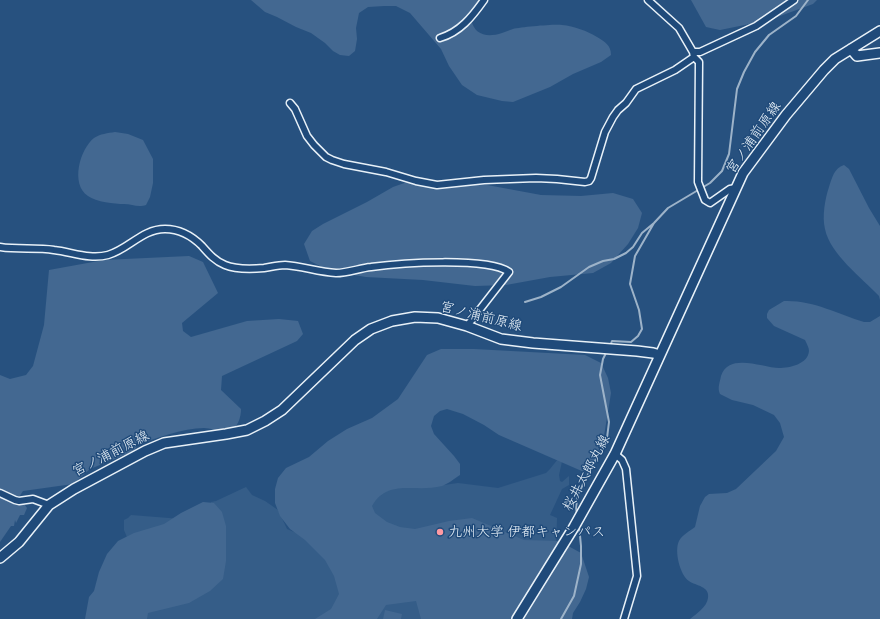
<!DOCTYPE html>
<meta charset="utf-8">
<style>
body{margin:0}
canvas{display:block;background:#27517f}
</style>
<canvas width="880" height="619"></canvas>
<script>
const ctx = document.querySelector('canvas').getContext('2d');
ctx.lineJoin = 'round';
function fill(path, color) { ctx.fillStyle = color; ctx.fill(path, 'evenodd'); }
function trace(path, color, width, dash) { ctx.strokeStyle = color; ctx.lineWidth = width; ctx.lineCap = dash ? 'butt' : 'round'; ctx.setLineDash(dash || []); ctx.stroke(path); }
function drawText(font, color, halo, rows, align = 'center') {
  ctx.font = font + ' Itim,"Klee One",sans-serif'; ctx.lineWidth = 3; ctx.setLineDash([]); ctx.textBaseline = 'middle'; ctx.strokeStyle = halo; ctx.fillStyle = color; for (const [text, x, y, turn = 0] of rows) {
    ctx.save(); ctx.translate(x, y); ctx.rotate((+turn || 0) * Math.PI / 180); ctx.textAlign = isNaN(turn) ? turn : align; if (halo) ctx.strokeText(text, 0, 0); ctx.fillText(text, 0, 0); ctx.restore();
  }
}
fill(new Path2D(`
 M563,457l-4,18 1,6 2,1 7,-6v9l-7,4 -12,26 7,3 -1,28 -62,73h-375l10,-77 -5,-12v-10l4,-2 3,-3 50,4 30,-13v-4l5,-1 30,-14 6,8 13,6 13,9 9,19 31,13 17,-49 98,-12 11,4 14,-2 40,5 48,-15 4,-4 8,-10z`), '#355d88');
fill(new Path2D(`
 M251,0h234l-14,19c3,16 16,19 31,14 4,-1 7,-3 11,-4 9,-2 41,-5 49,-4 12,1 25,6 35,12 8,5 14,8 14,18l-10,7 -28,12 -23,13 -37,15 -11,-1 -25,-6 -15,-10 -13,-19 -8,-17 -31,-36 -14,-7h-12l-16,1 -9,6 -3,15 1,11 -2,12 -6,5 -9,-1 -7,-4 -8,-8 -14,-10 -15,-6 -19,-10 -12,-5z
 M691,0h126l-4,4 -44,16 -49,10 -14,-3z
 M115,132l13,2 15,6 10,19v24l-3,14 -4,8c-8,3 -14,-1 -22,-1 -9,0 -28,-2 -36,-8 -18,-12 -8,-47 6,-58 6,-4 14,-5 21,-6z
 M844,165l5,4 20,39 11,18v74l-1,-4c-17,-18 -49,-42 -54,-67 -3,-13 0,-30 4,-42 3,-9 5,-19 15,-22z
 M413,180l30,1 44,4 54,10 40,1 32,-3 20,6 9,14 -4,15 -10,16 -17,19 -18,10 -43,4 -44,8 -31,1 -52,-6 -57,-3 -36,-6 -20,-10 -6,-17 8,-13 11,-7 44,-22 26,-15z
 M189,256l14,6 15,31 -36,30 1,8 8,6 56,-16 32,-2 19,2 5,13 -6,7 -75,35 -1,14 20,19c0,8 -3,20 -13,22 -7,2 -17,-3 -24,-3 -22,0 -45,10 -66,16l-4,7 -44,18 -17,15 -50,7 -4,6 8,11 -3,7h-4l-4,8 -1,-3 -1,6h-3l-11,16v-167l10,4 16,-4 7,-9 11,-41 5,-55 55,-10z
 M784,301c29,-1 54,13 80,21h6l10,-6v303h-190c6,-5 17,-12 18,-21 2,-12 -12,-12 -19,-17 -9,-6 -15,-30 -10,-40 3,-6 11,-10 16,-14l5,-21 5,-9 4,-3 18,-1 9,-4 40,-38 8,-14 -4,-14 -6,-8 -21,-10 -21,-5 -12,-6c-3,-6 0,-12 1,-18 8,-24 42,-8 58,-8 11,0 29,-4 30,-17 0,-3 -2,-7 -4,-11l-31,-14 -7,-8v-4l2,-4z
 M441,349h33l111,6 16,8 7,15 3,15 -8,49 -7,18 -5,7 -7,5 -85,-37 -15,-10 -21,-11 -16,-5 -7,2 -6,5 -3,10 3,8 20,22 6,8v11c-5,3 -12,9 -18,11 -27,7 -54,-8 -70,20l3,7 12,9 13,5 15,2 34,-8 23,-3 52,22 35,1 22,12 8,24 -3,12 -6,13 -7,11 -1,6h-151l-5,-18 -30,4 -9,14h-62l16,-10 8,-15 -5,-18 -9,-16 -20,-20 -15,-11 -10,-13 -5,-13v-14l3,-11 8,-10 23,-11 19,-16 19,-12 25,-11 26,-19 29,-44z
 M203,502l11,1 8,9 4,14v35l-3,18 -13,12 -21,12 -41,10 -1,6h-62l4,-22 5,-6 5,-19 8,-18 11,-13 16,-8 30,-9 17,-11z
 M385,610l17,4 -1,5h-18z`), '#436891');
trace(new Path2D(`
 M525,302l16,-5 20,-10 28,-20 14,-6 11,-2 12,-6 7,-6 9,-14 12,-10 14,-15 42,-25 12,-12 7,-17 8,-65 7,-17 11,-20 14,-17 27,-19 12,-16
 M610,346l2,-5 19,1 7,-6 4,-7 -3,-19 -9,-26 5,-28 19,-33
 M577,515l-1,-8 2,-13 29,-56 2,-16 -9,-47 3,-16 4,-8
 M561,619l13,-23 7,-32v-18l-2,-21`), '#9db3c9', 2);
const minor = new Path2D(`
 M648,0l31,28 14,24 1,5 5,5 -1,120 7,18 5,3 20,-14 6,-1
 M440,38c20,-6 32,-21 44,-38
 M693,52h7l56,-26 38,-26
 M290,103l5,6 12,27 7,9 12,12 6,3 12,4 42,8 30,9 21,4 47,-5 52,-2 21,1 28,3 4,-1 2,-3 14,-46 8,-15 5,-7 8,-7 10,-14 39,-19 19,-13
 M0,247c18,3 36,0 54,3 18,2 36,10 54,5 21,-6 34,-26 57,-26 14,0 27,7 37,17 7,8 13,15 23,19 12,5 27,4 39,3 7,-1 14,-3 21,-3 17,1 33,7 51,8 12,0 24,-5 35,-6 29,-4 116,-10 138,5l-42,54
 M615,454l7,6 4,9 11,107 -13,43
 M0,493l15,7 4,1 14,-2 16,6`);
const secondary = new Path2D(`
 M851,49l6,7 23,-3
 M0,558l19,-16 30,-37 25,-16 71,-38 19,-8 62,-9 21,-4 18,-9 17,-11 73,-70 16,-11 21,-8 23,-4 23,1 29,8 34,13 32,4 104,8 16,2 7,2
 M517,619l57,-92 41,-73 128,-281 43,-58 38,-45 11,-11 45,-28`);
trace(minor, '#e8f1f8', 9);
trace(secondary, '#e8f1f8', 12);
trace(minor, '#1f4a7a', 6);
trace(secondary, '#1f4a7a', 9);
for (const [x, y, r, color] of [
 [440,532,4,"#ff9aa2"]
]) { const dot = new Path2D(); dot.arc(x, y, r, 0, 2 * Math.PI); ctx.fillStyle = color; ctx.fill(dot); trace(dot, '#1f4a7a', 1.5); }
drawText('14px', '#e8f1f8', '#1f4a7a', [
 ["宮ノ浦前原線",754,138,-55],
 ["宮ノ浦前原線",481,317,14],
 ["宮ノ浦前原線",111,454,-27],
 ["桜井太郎丸線",587,473,-62]
]);
drawText('14px', '#e8f1f8', '#1f4a7a', [
 ["九州大学 伊都キャンパス",448,532]
], 'left');
</script>
